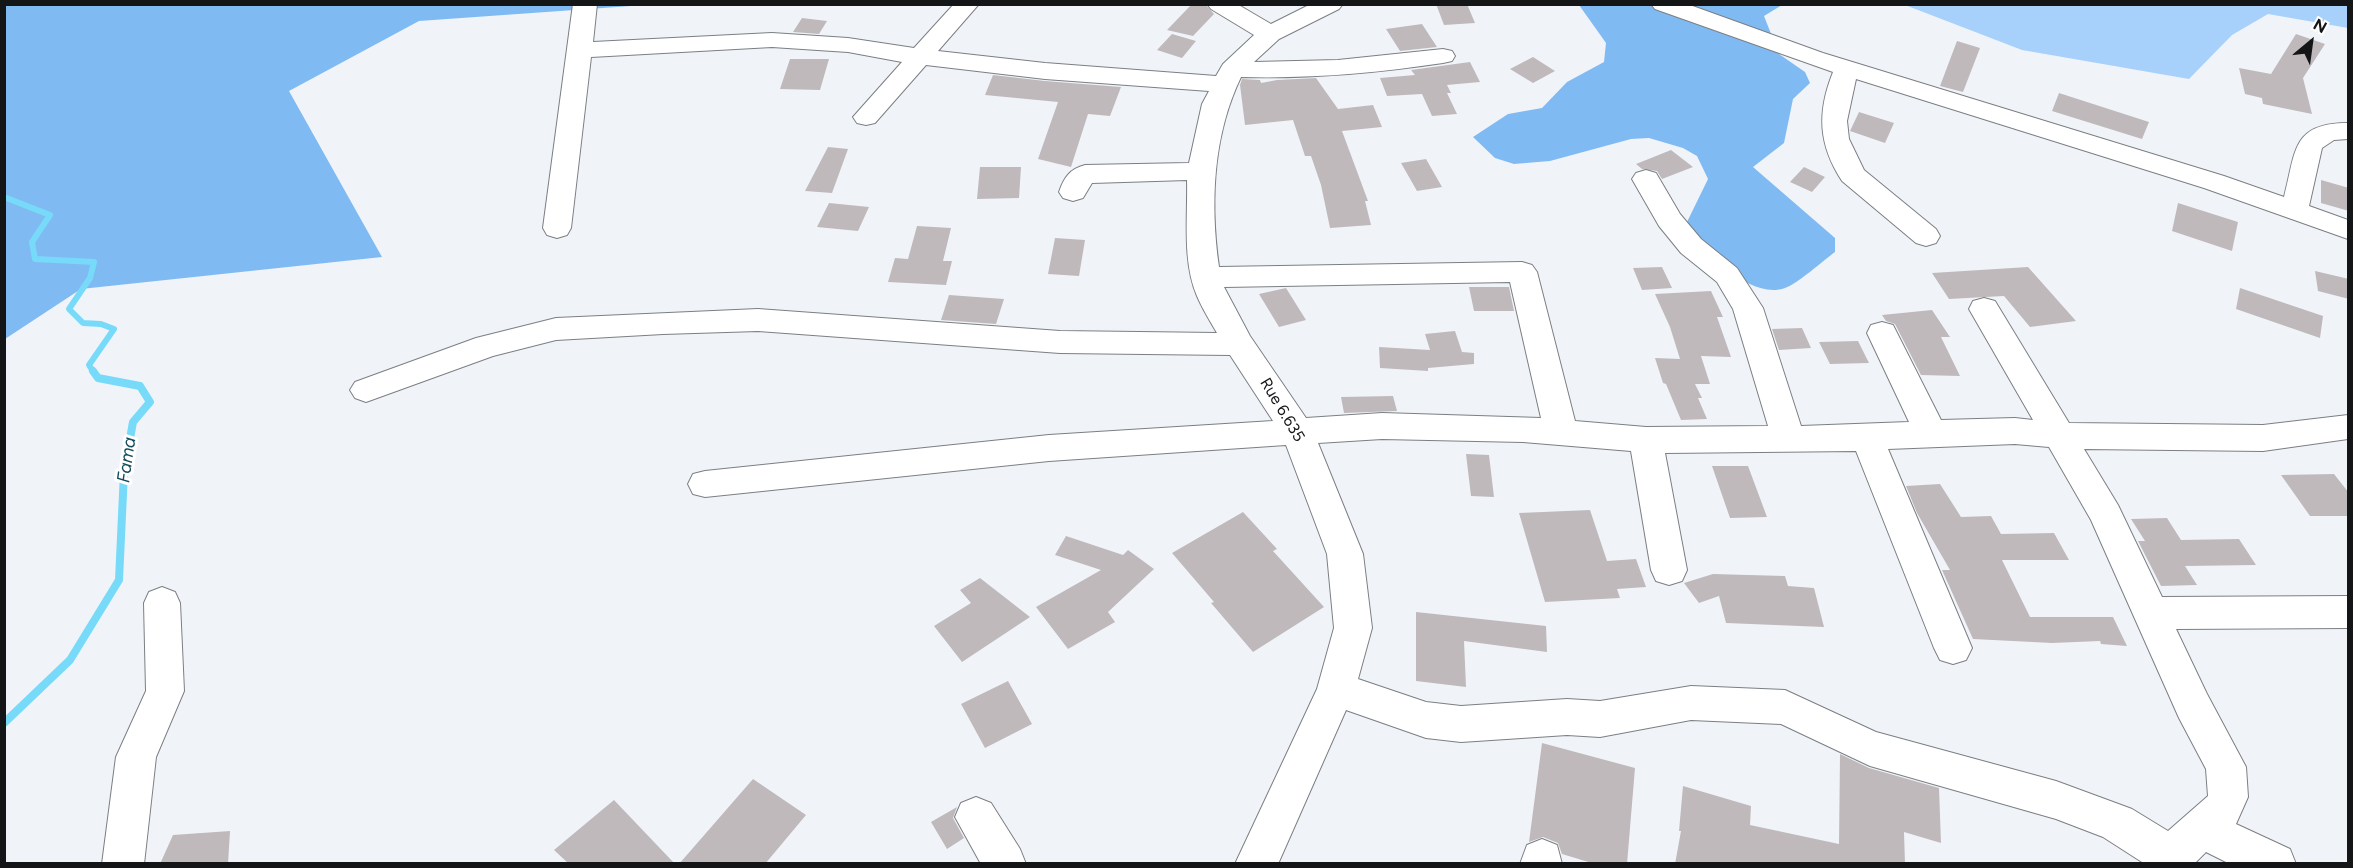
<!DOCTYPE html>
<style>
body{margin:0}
#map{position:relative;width:2353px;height:868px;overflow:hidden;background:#f0f4f9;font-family:Figtree,sans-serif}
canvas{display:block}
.frame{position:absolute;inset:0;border:6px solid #141517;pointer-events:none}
.north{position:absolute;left:2281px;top:12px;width:60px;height:60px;-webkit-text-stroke:4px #fff;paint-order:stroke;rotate:29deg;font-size:16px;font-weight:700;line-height:24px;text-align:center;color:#141517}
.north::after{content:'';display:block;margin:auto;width:21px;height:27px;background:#141517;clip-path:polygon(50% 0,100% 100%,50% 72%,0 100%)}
</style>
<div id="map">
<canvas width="2353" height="868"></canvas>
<div class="frame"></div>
<div class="north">N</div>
</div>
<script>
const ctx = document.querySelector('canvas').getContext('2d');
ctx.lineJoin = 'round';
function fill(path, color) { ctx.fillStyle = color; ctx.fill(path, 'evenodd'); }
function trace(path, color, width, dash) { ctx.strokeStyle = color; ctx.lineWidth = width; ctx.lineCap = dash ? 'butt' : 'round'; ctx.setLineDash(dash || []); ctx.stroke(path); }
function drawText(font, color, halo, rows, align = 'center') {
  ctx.font = font + ' Figtree,sans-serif'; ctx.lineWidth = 6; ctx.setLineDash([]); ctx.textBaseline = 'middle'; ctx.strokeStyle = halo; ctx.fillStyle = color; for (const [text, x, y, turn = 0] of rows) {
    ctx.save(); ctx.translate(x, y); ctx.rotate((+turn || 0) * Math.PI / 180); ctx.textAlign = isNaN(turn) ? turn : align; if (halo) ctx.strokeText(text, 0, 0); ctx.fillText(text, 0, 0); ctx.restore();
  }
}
fill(new Path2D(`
 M1905,5h443v23l-80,-14 -36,21 -43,44 -167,-29z`), '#a7d1fb');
fill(new Path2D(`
 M5,5h640l-226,16 -130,70 93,166 -301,32 -76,50z
 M1579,5h203l-18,11 15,38 26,18 5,11 -17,16 -9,44 -31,24 82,71v14c-12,9 -38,32 -50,36 -34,12 -73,-33 -96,-52l-2,-14 21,-43 -11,-23 -14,-8 -34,-10 -18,1 -81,22 -36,3 -19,-6 -22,-21 35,-23 34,-6 25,-26 37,-20 2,-19z`), '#80baf3');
trace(new Path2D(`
 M4,197l46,18 -18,27 3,17 59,3 -4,16 -21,31 14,14 18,1 13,5 -25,36 5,8`), '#77daf9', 6);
trace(new Path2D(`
 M4,723l66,-63 49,-80 5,-108 9,-50 17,-20 -10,-16 -42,-8 -5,-7`), '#77daf9', 8);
fill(new Path2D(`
 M1192,4h13l9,10 -21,22 -26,-6z
 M1436,4h31l8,19 -31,2z
 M802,18l25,3 -8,13 -26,-2z
 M1422,24l15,23 -37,4 -14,-22z
 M1172,34l24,7 -14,17 -25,-8z
 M2296,34l29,10 -22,34 9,36 -49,-10 -1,-6 -17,-4 -6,-26 32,6z
 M1957,41l23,7 -17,44 -23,-6z
 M1533,57l22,14 -22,12 -23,-14z
 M790,59h39l-9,31 -40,-1z
 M1470,62l10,20 -33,3 4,8h-4l10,21 -25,2 -10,-22 -35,2 -7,-18 35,-3 -4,-5z
 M993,75l52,6 76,6 -11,29 -22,-2 -17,53 -33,-8 20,-57 -73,-7z
 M1316,78l22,31 35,-4 9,22 -40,4 26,70h-3l6,24 -41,3 -9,-43 -10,-29h-6l-12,-36 -48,5 -5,-40 2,-6 18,1 1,3 16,-3z
 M2059,93l90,29 -7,17 -90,-28z
 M1859,112l35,11 -9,20 -35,-12z
 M828,147l20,2 -16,44 -27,-2z
 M1671,150l22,17 -31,12 -5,-8 -15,-2 -6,-5z
 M1426,159l16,28 -25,4 -16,-28z
 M980,167h41l-2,31 -42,1z
 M1804,167l21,10 -13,15 -22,-10z
 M2321,180l28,8v23l-28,-8z
 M829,203l40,4 -11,24 -41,-4z
 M2178,203l60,19 -6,29 -60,-20z
 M917,226l34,2 -8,33h9l-6,24 -58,-3 7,-24 13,1z
 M1055,238l30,2 -6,36 -31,-2z
 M1662,267l10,21 -30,2 -9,-22z
 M2028,267l48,54 -46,6 -26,-31 -55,3 -17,-26z
 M2315,271l34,8v20l-31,-8z
 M1469,287h40l5,24h-40z
 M1286,288l20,32 -27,7 -20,-33z
 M2240,288l83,28 -3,22 -84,-29z
 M1711,291l12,26h-6l14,40 -30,-1 9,28h-15l7,14h-4l9,21 -26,1 -15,-36 -3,-1 -8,-25 25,1 -10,-32 -15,-33z
 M949,295l55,4 -8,25 -55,-4z
 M1932,310l18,27h-9l19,39 -39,-1 -26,-51 -9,-3 -4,-6z
 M1802,328l9,20 -32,2 -7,-21z
 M1455,331l7,21 12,1v11l-46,4v3l-48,-3 -1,-21 51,3 -5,-16z
 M1858,341l11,22 -39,1 -11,-22z
 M1393,396l4,15 -53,2 -3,-16z
 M1466,454l23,1 5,42 -23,-1z
 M1712,466h36l19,51 -37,1z
 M2334,474l15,19v23h-39l-29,-41z
 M1940,484l21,33 30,-1 10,18 53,-1 15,27h-67l28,57h83l14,29 -26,-2 -1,-3 -48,2 -79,-4 -31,-69h8l-33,-57 -11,-27z
 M1590,510l17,51 29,-2 10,28 -29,2 3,9 -75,4 -26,-89z
 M1243,512l34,37 -4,2 51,56 -71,45 -42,-49 3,-1 -42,-49z
 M2167,518l14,22 58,-1 17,26 -71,1 12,19 -36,1 -23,-45h7l-14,-22z
 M1066,536l57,19 5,-5 26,19 -46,43 7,10 -47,27 -32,-42 65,-37 -46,-15z
 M1713,574l72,2 3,10 26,2 10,39 -98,-4 -7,-27 -20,7 -15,-20z
 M980,578l50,39 -68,45 -28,-36 37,-23 -11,-13z
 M1416,612l130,14 1,26 -83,-11 2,46 -50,-6z
 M1008,681l24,43 -47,24 -24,-44z
 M1542,743l93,25 -8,96h-32l-33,-10 -4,-11 -15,-6 -14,5z
 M1840,754l29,14 70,20 2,55 -37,-11 1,32h-230l6,-33h-2l4,-45 68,20 -1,19 89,19z
 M753,779l53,36 -41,49h-86z
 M614,800l61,64h-106l-15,-14z
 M957,807l-4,11 11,20 -17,11 -16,-27z
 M230,831l-2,33h-68l13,-29z`), '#bfb9bc');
const minor = new Path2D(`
 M573,4h24l-4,38 179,-9 76,5 66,10 40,-44h25l-41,47 107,12 171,13 7,-12 31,-29 -43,-26 -4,-5h30l34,20 40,-20h32l-4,5 -60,30 -25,23 84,-2 105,-11 9,2 3,5 -3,5 -9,2c-67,10 -134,16 -202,14 -28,58 -31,126 -22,190l303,-5 10,3 5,7 38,149 71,6 122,-1 -35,-117 -16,-27 -36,-29 -22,-27 -27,-47 4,-6 10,-3 10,3 24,41 21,25 36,29 26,40 38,118 108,-4 -42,-89 4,-8 11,-3 11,3 48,95 74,-2 18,2 -64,-111 4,-8 11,-3 11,3 74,122 194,2 85,-10v24l-85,12 -179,-2 34,56 44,92 186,-1v32l-172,1 31,65 39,73 2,30 -12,27 54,25 6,15h-66l-24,-12 -12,12h-49l-42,-27 -47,-18 -186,-53 -89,-42 -90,-4 -91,17 -33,-2 -106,7 -35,-4 -80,-28 -68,154h-43l82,-175 17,-61 -7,-74 -41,-109 -237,16 -344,36 -12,-3 -5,-10 5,-10 12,-3 344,-36 224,-14 -43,-66 -170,-2 -302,-22 -95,3 -107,6 -63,16 -127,46 -11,-4 -5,-8 5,-8 121,-44 80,-20 202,-9 302,22 157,2c-7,-12 -15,-25 -20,-37 -15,-35 -9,-79 -10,-116l-95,3 -9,15 -10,3 -10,-3 -4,-6c5,-15 11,-23 26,-27l104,-2 13,-59 7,-13 -164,-12 -119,-14 -51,58 -9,2 -9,-2 -4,-6 49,-55 -54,-10 -76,-5 -181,10 -20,171 -4,7 -10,3 -10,-3 -4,-7zM1510,282l31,136 -159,-5 -76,5 -56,-82 -26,-49zM1382,439l141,3 108,9 20,119 5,11 13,4 13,-4 5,-11 -22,-117 191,-2 78,197 6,12 13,4 13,-4 6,-12 -84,-199 127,-5 34,3 42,73 88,198 27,51 2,27 -40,35 -36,-22 -76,-28 -180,-49 -91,-42 -94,-4 -91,15 -33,-2 -106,7 -35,-4 -68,-23 14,-51 -9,-74 -45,-111z
 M1651,4h36l136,49 401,123 60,21c12,-45 7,-74 64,-74v16l-14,1 -12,8 -13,58 39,14v19l-144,-51 -348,-109 -9,42 2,18 15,31 72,59 4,7 -4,7 -10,3 -10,-3 -74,-62c-24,-37 -25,-69 -9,-109l-178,-63z
 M162,587l13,5 5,11 4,88 -28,66 -12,107h-42l14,-107 30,-66 -2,-88 5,-11z
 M976,797l15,6 29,46 6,15h-45l-26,-47 6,-14z
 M1542,839l15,6 5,19h-42l7,-19z`);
trace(minor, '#7b7f83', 2);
fill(minor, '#fff');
drawText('16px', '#141517', '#fff', [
 ["Rue 6.635",1282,410,59]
]);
drawText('italic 18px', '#114c5c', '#fff', [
 ["Fama",127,460,-82]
]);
</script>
